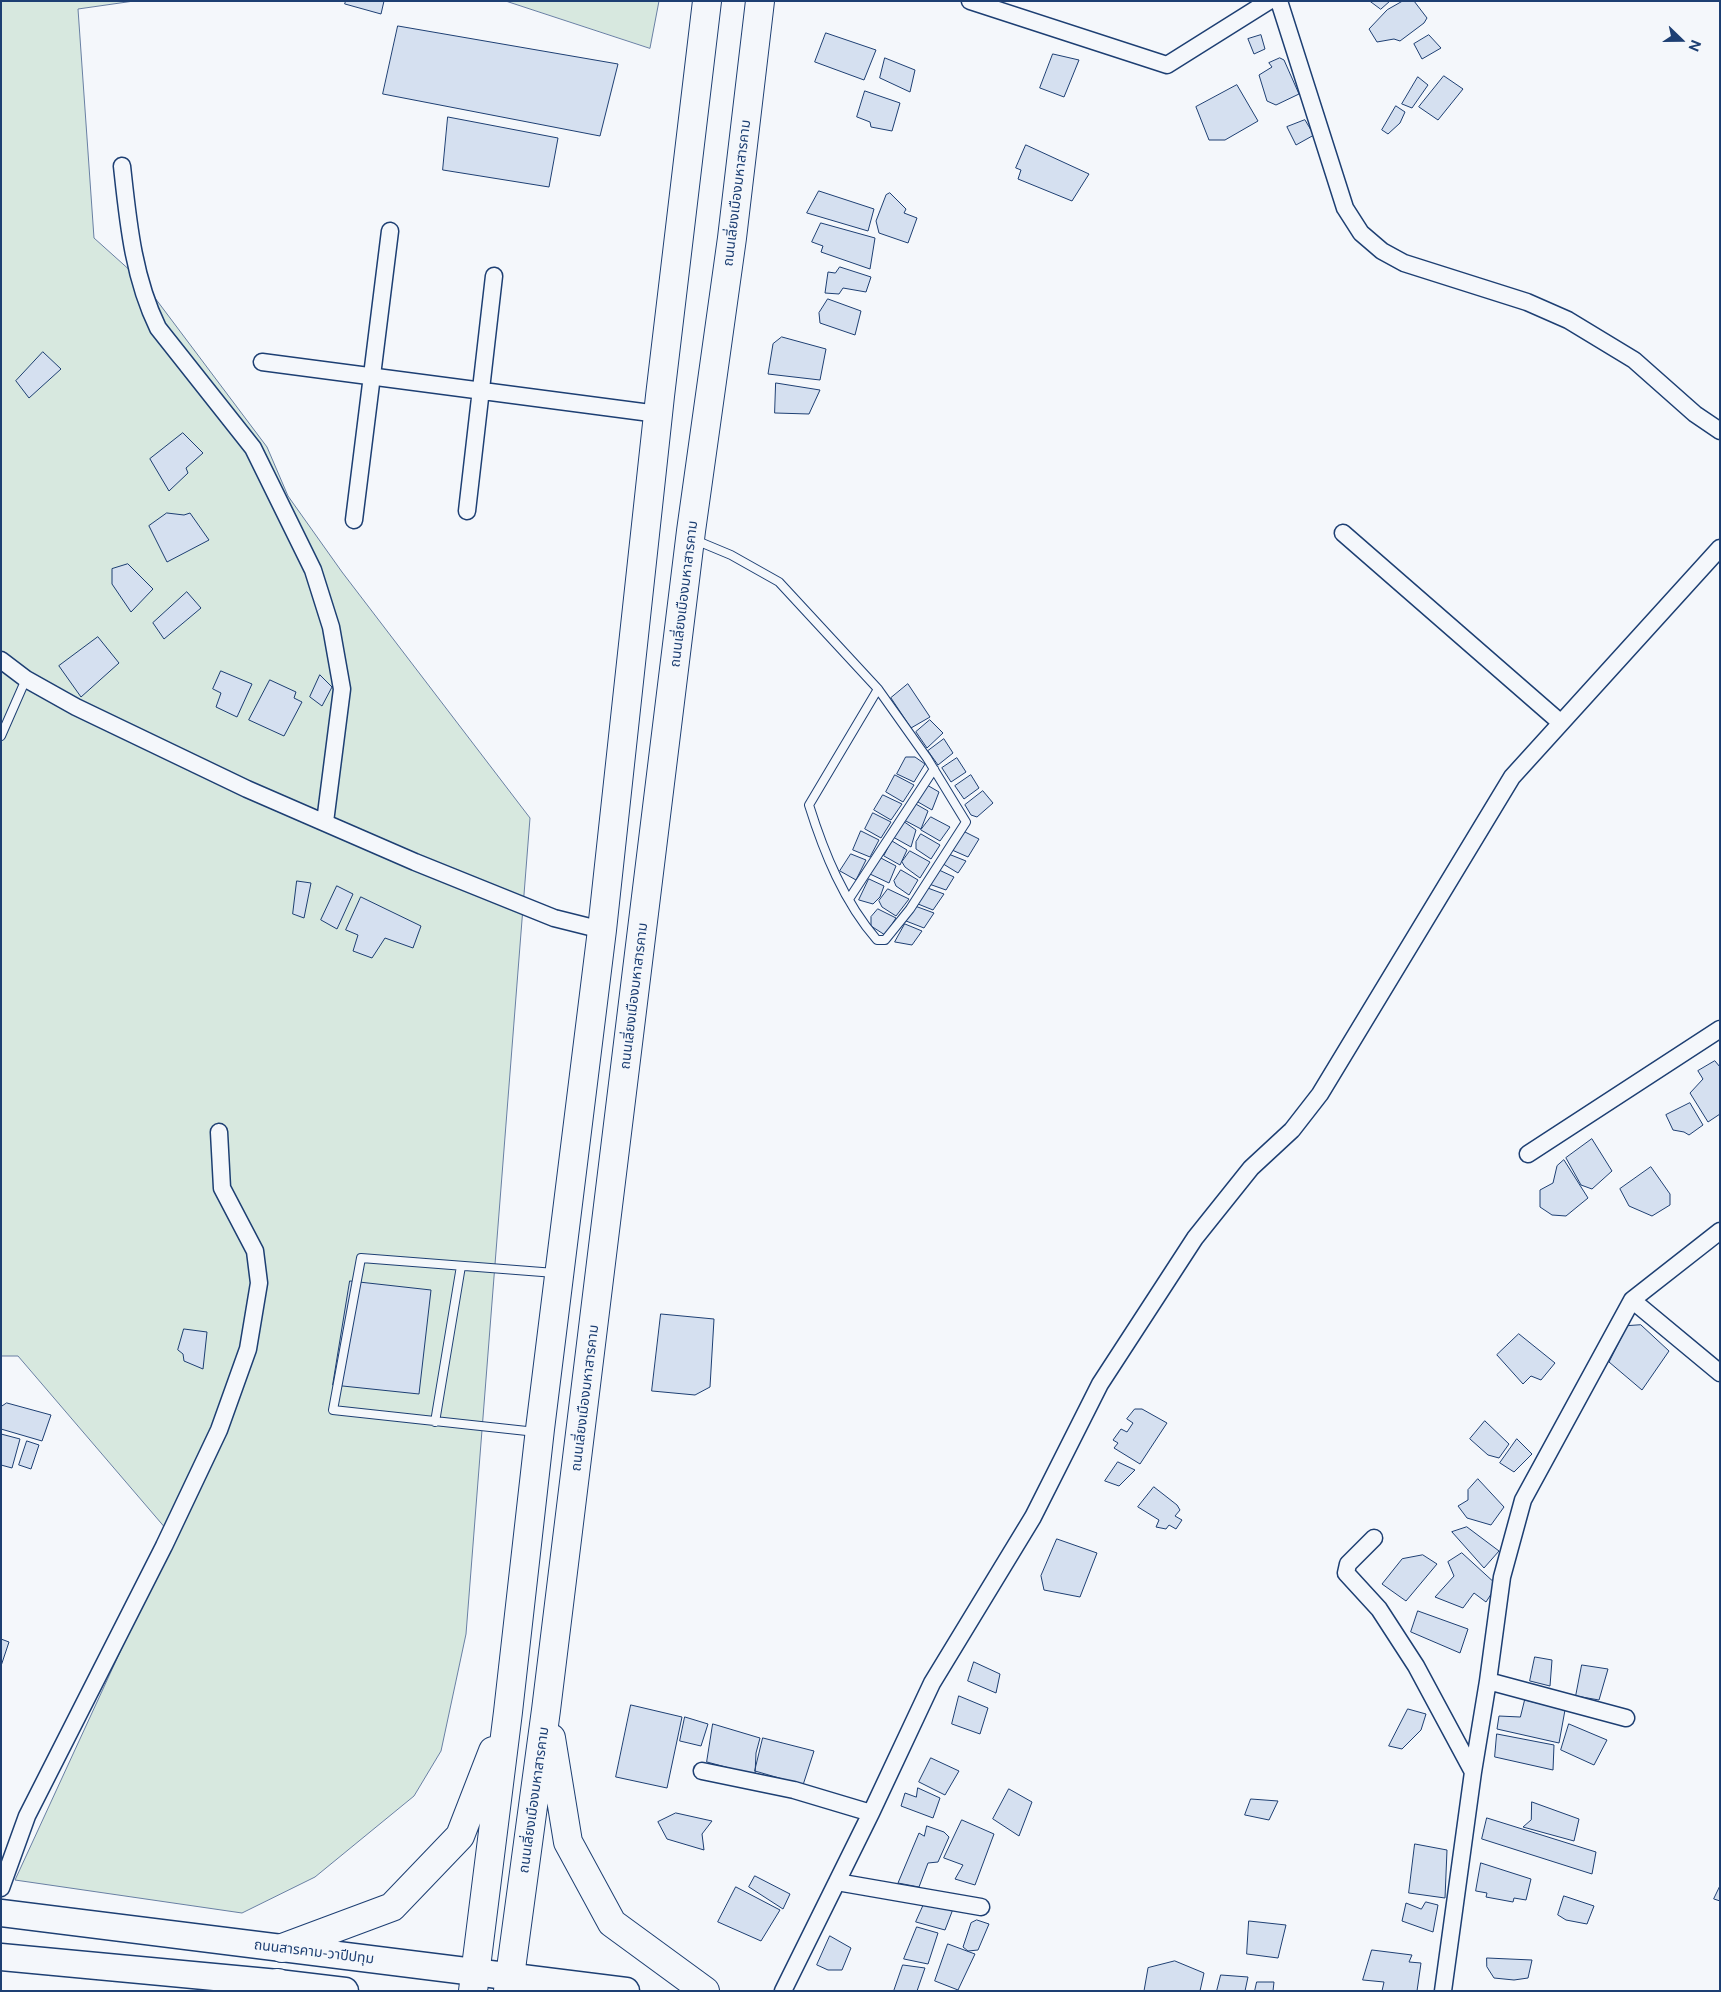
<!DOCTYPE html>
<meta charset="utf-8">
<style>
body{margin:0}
#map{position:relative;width:1721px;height:1992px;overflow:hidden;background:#f4f7fb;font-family:"Public Sans",sans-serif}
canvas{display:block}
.frame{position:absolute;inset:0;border:2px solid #1d3f73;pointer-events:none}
.north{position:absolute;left:1656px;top:15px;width:50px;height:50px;-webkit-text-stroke:4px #f4f7fb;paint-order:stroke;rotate:112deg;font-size:14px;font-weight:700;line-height:20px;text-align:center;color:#1d3f73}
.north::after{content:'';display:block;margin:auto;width:18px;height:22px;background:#1d3f73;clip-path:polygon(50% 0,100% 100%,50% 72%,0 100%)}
</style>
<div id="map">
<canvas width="1721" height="1992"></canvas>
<div class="frame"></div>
<div class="north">N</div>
</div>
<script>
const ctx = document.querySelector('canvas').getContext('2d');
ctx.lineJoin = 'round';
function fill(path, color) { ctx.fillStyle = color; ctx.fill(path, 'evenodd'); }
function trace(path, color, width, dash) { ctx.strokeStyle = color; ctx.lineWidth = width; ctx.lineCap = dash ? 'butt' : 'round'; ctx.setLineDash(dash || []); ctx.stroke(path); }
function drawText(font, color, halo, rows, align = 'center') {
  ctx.font = font + ' "Public Sans","Noto Sans Thai",sans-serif'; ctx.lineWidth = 4; ctx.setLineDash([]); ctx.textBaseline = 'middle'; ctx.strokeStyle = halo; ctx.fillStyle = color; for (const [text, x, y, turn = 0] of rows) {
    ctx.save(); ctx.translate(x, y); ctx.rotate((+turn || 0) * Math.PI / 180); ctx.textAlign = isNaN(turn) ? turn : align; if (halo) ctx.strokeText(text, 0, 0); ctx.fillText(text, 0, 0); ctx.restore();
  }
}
const green = new Path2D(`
 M1,1h133l-56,8 16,229 49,44 124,165 21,49 54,76 188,246 -64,816 -25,117 -27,45 -99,81 -73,36 -227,-33 158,-343 -155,-181h-17z
 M506,1h153l-9,47z`);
fill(green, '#d7e8df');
trace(green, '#687fa3', 1);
const building = new Path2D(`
 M346,1h38l-3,13 -36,-10z
 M1370,1h20l-9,8z
 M1403,1h11l13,17 -3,5 -24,18 -6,-2 -17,3 -8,-13 18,-19z
 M398,26l220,38 -18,72 -217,-42z
 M826,33l50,17 -12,30 -49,-18z
 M1261,35l4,14 -11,5 -6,-15z
 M1429,35l12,13 -19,11 -8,-15z
 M1053,54l26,6 -15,37 -24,-9z
 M885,58l30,12 -5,22 -30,-14z
 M1280,58l4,2 15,34 -23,11 -9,-4 -8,-26 13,-8 -3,-4z
 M1444,76l19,13 -25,31 -19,-13z
 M1418,77l10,8 -16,23 -10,-4z
 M1237,85l21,36 -33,19h-16l-13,-33z
 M865,91l35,12 -8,28 -21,-4 -1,-5 -13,-5z
 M1396,106l9,6 -5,11 -12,11 -6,-4z
 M448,117l110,21 -9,49 -106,-17z
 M1305,120l9,15 -18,10 -9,-18z
 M1026,145l63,29 -17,27 -54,-22 3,-9 -5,-2z
 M819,191l55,18 -6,22 -61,-18z
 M890,193l16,16 -2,4 13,5 -9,25 -29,-10 -3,-12 10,-26z
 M821,223l54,15 -5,31 -49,-17 2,-6 -11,-4z
 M840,267l31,10 -5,15 -23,-4 -4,6 -14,-1 3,-21 7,1z
 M828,299l33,12 -6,24 -35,-12 -1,-10z
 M782,337l44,12 -6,31 -52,-6 5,-30z
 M43,352l18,17 -32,29 -13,-17z
 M776,383l44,7 -11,24 -34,-1z
 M183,433l20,20 -17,15 2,5 -19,18 -19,-32z
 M167,513l17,2 6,-2 19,27 -42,22 -18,-36z
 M128,564l25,25 -22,23 -19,-28v-15z
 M187,592l14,16 -37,31 -11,-16z
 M98,637l21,26 -38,34 -22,-31z
 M221,671l31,13 -15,33 -21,-10 5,-14 -8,-4z
 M320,675l12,12 -10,19 -12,-9z
 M270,680l26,12 -2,6 8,4 -18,34 -35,-16z
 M908,684l22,33 -19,11 -20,-30z
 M930,720l13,13 -16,15 -11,-16z
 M944,739l9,14 -15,12 -10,-14z
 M906,757h9l10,7 -11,18 -17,-8z
 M957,758l9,14 -15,10 -9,-14z
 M895,775l19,10 -11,17 -17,-10z
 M971,775l8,13 -15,11 -9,-13z
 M927,785l12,7 -7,18 -14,-8z
 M983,791l10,12 -16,14 -6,-2 -6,-10z
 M883,795l19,9 -11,16 -17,-10z
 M914,803l14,8 -7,18 -17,-9z
 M873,813l18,9 -10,16 -16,-9z
 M931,817l19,10 -10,14 -19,-11z
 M903,821l13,9 -5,17 -18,-10z
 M961,830l18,9 -11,18 -16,-7z
 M861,831l18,9 -9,17 -17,-7z
 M921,834l19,11 -9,14 -15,-10v-7z
 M892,841l15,9 -7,15 -16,-9z
 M910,851l20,11 -10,16 -15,-11 -3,-5z
 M946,853l20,8 -8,12 -18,-11z
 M851,854l15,6 -10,20 -16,-9z
 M879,857l17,9 -7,17 -19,-9z
 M901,870l17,10 -9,15 -13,-9 -2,-5z
 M939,870l15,7 -8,13 -17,-6z
 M869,879l15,7 -4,11 -7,7 -14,-4z
 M297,881l14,2 -7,35 -11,-4z
 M337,886l16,8 -16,35 -16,-9z
 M925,887l19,7 -11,16 -15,-6z
 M888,889l21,10 -13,17 -14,-9 -3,-6z
 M361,897l60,29 -8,22 -28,-10 -13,20 -19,-7 5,-16 -12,-5z
 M915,906l19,7 -10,15 -18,-7z
 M878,909l18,9 -11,17 -14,-9v-9z
 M905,924l17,7 -10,14 -17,-3z
 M1715,1061l5,6v47l-12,8 -18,-29 13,-14 -5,-8z
 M1690,1103l13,22 -14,10 -5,-3 -11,-2 -7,-15z
 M1592,1139l20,32 -20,18 -11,-4 -15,-27z
 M1564,1160l24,38 -22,18 -14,-1 -12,-8v-17l13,-7 4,-17z
 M1651,1167l19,27v11l-18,11 -23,-10 -9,-17z
 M350,1281l81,9 -12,104 -86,-9z
 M661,1314l53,5 -4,68 -15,8 -43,-4z
 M1641,1325l28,26 -27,39 -33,-28 18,-36z
 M184,1329l23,3 -4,37 -19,-8 -1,-7 -5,-4z
 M1519,1334l36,29 -14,17 -10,-4 -8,8 -26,-29z
 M7,1403l44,12 -9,26 -41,-12v-22z
 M1135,1409h7l25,14 -27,41 -26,-16 4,-5 -5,-3 8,-11 6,3 6,-9 -6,-4z
 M1485,1421l24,23 -10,14 -11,-3 -18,-16z
 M1,1434l19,5 -8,29 -11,-3z
 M1517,1439l15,15 -18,18 -14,-9z
 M27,1441l12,4 -8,24 -12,-4z
 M1118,1462l17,8 -16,16 -14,-5z
 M1478,1479l26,28 -13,18 -24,-7 -9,-12 10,-6v-10z
 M1154,1487l23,18 3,5 -5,6 7,4 -6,9 -7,-4 -3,4 -10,-2 3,-7 -21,-13z
 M1467,1527l32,24 -15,17 -32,-36z
 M1057,1539l40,14 -17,44 -36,-7 -3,-14z
 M1462,1553l35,32 -11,17 -12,-9 -11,15 -28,-11 19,-21 -6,-14z
 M1423,1555l14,9 -31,37 -24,-17 20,-25z
 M1418,1611l50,18 -8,24 -49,-21z
 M1,1639l8,3 -8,24z
 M1535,1657l17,3 -2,26 -20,-5z
 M974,1662l26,12 -4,19 -28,-12z
 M1582,1665l26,4 -9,31 -23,-4z
 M959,1696l29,12 -8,26 -28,-10z
 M1525,1700l40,10 -6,33 -62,-14 2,-13 21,1z
 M631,1705l51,12 -15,71 -51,-11z
 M1408,1709l18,5 -5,16 -19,19 -13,-3z
 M685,1717l23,7 -7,22 -21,-5z
 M713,1724l47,14 -4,15 -1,22 -48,-13z
 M1569,1724l38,16 -13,25 -33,-15z
 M1497,1734l57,11 -1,25 -58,-13z
 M763,1738l51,13 -11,34 -48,-14z
 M931,1758l28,13 -14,24 -26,-13z
 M918,1788l22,10 -7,20 -32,-12 4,-13 11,4z
 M1009,1789l23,13 -13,34 -26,-17z
 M1251,1799l27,2 -9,19 -24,-5z
 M1532,1802l47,17 -5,22 -51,-14 8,-7z
 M676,1813l36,8 -10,13 2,16 -37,-11 -9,-17z
 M1487,1818l109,34 -4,22 -110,-35z
 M962,1820l32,14 -19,51 -20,-6 8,-14 -19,-7z
 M927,1826l17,6 5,5 -11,25 -10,1 -9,24 -21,-4 21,-50 5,3z
 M1415,1844l32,6 -2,48 -36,-5z
 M1481,1863l50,16 -5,21 -12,-2 -1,4 -27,-5 1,-4 -11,-2z
 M755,1876l35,18 -7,15 -34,-22z
 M1720,1886v15l-6,-2z
 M736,1887l44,23 -19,31 -43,-19z
 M1564,1896l30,10 -7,18 -21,-4 -8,-5z
 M1426,1902l12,3 -5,27 -31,-11 4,-18 15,6z
 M924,1904l29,5 -8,21 -29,-8z
 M977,1920l12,4 -11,26 -10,1 -5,-4 8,-24z
 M1249,1921l37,4 -8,33 -31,-4z
 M917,1927l21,6 -10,31 -24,-5z
 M830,1936l21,12 -9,22h-14l-11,-5z
 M948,1944l27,10 -17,36 -23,-9z
 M1372,1950l40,5 -3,7 12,1 -4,28h-35l2,-9 -21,-2z
 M1487,1958l45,2 -4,18 -14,2 -20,-2 -7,-11z
 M1175,1961l29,12 -4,18h-56l4,-23z
 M903,1965l22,3 -8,23h-23z
 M1221,1975l27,2 -3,14h-28z
 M1257,1982h17l-1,9h-18z`);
fill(building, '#d5e0f0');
trace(building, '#1d3f73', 1);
const lane = new Path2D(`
 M695,540l36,15 48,27 99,107 49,69 39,64 -56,87 -25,31h-8c-33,-38 -53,-87 -68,-135l69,-116
 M1,736l25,-57
 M849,899l85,-130
 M435,1422l26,-156
 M536,1432l-203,-22 28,-152 194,15`);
const street = new Path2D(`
 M970,1l197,64 102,-64
 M1279,1l66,207 16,25 21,18 22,12 123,39 41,18 66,40 61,54 25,17
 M122,166c6,55 11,111 36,162l95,120 60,122 18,57 11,62 -17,133
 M262,362l396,52
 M467,511l27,-235
 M354,520l36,-289
 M1343,533l218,190
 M1,660l25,19 50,28 171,82 168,73 139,56 48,12
 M1528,1154l192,-125
 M1632,1300l88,73
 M1374,1538l-26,26 -2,9 33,36 37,57 57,106
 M1488,1681l138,37
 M702,1771l92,19 77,23
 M837,1882l144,25
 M1,1888l26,-72 137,-270 55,-116 29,-81 11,-66 -4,-32 -33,-63 -3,-56
 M783,1991l88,-178 61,-130 101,-166 67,-133 95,-146 56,-70 41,-38 28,-36 192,-317 208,-229
 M1443,1991l30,-219 15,-91 14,-104 21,-77 109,-200 88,-69`);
const primary = new Path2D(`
 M1,1913l625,78
 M1,1957l277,26 67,8`);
const highway = new Path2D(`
 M551,1738l17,104 44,81 93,68
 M282,1948l110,-41 68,-71 33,-85
 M278,1983l10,8
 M473,1991l35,-279 32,-283 62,-499 58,-534 47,-395
 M508,1991l38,-281 145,-1179 41,-293 28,-237`);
trace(lane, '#1d3f73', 10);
trace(street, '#1d3f73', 19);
trace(primary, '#1d3f73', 29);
trace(highway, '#1d3f73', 30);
trace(lane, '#f4f7fb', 8);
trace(street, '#f4f7fb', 16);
trace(primary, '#f4f7fb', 26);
trace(highway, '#f4f7fb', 28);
drawText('14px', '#1d3f73', '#f4f7fb', [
 ["ถนนเลี่ยงเมืองมหาสารคาม",737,193,-83],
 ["ถนนเลี่ยงเมืองมหาสารคาม",684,594,-83],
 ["ถนนเลี่ยงเมืองมหาสารคาม",634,996,-83],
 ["ถนนเลี่ยงเมืองมหาสารคาม",585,1398,-83],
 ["ถนนเลี่ยงเมืองมหาสารคาม",534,1800,-82],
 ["ถนนสารคาม-วาปีปทุม",314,1952,7]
]);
</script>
